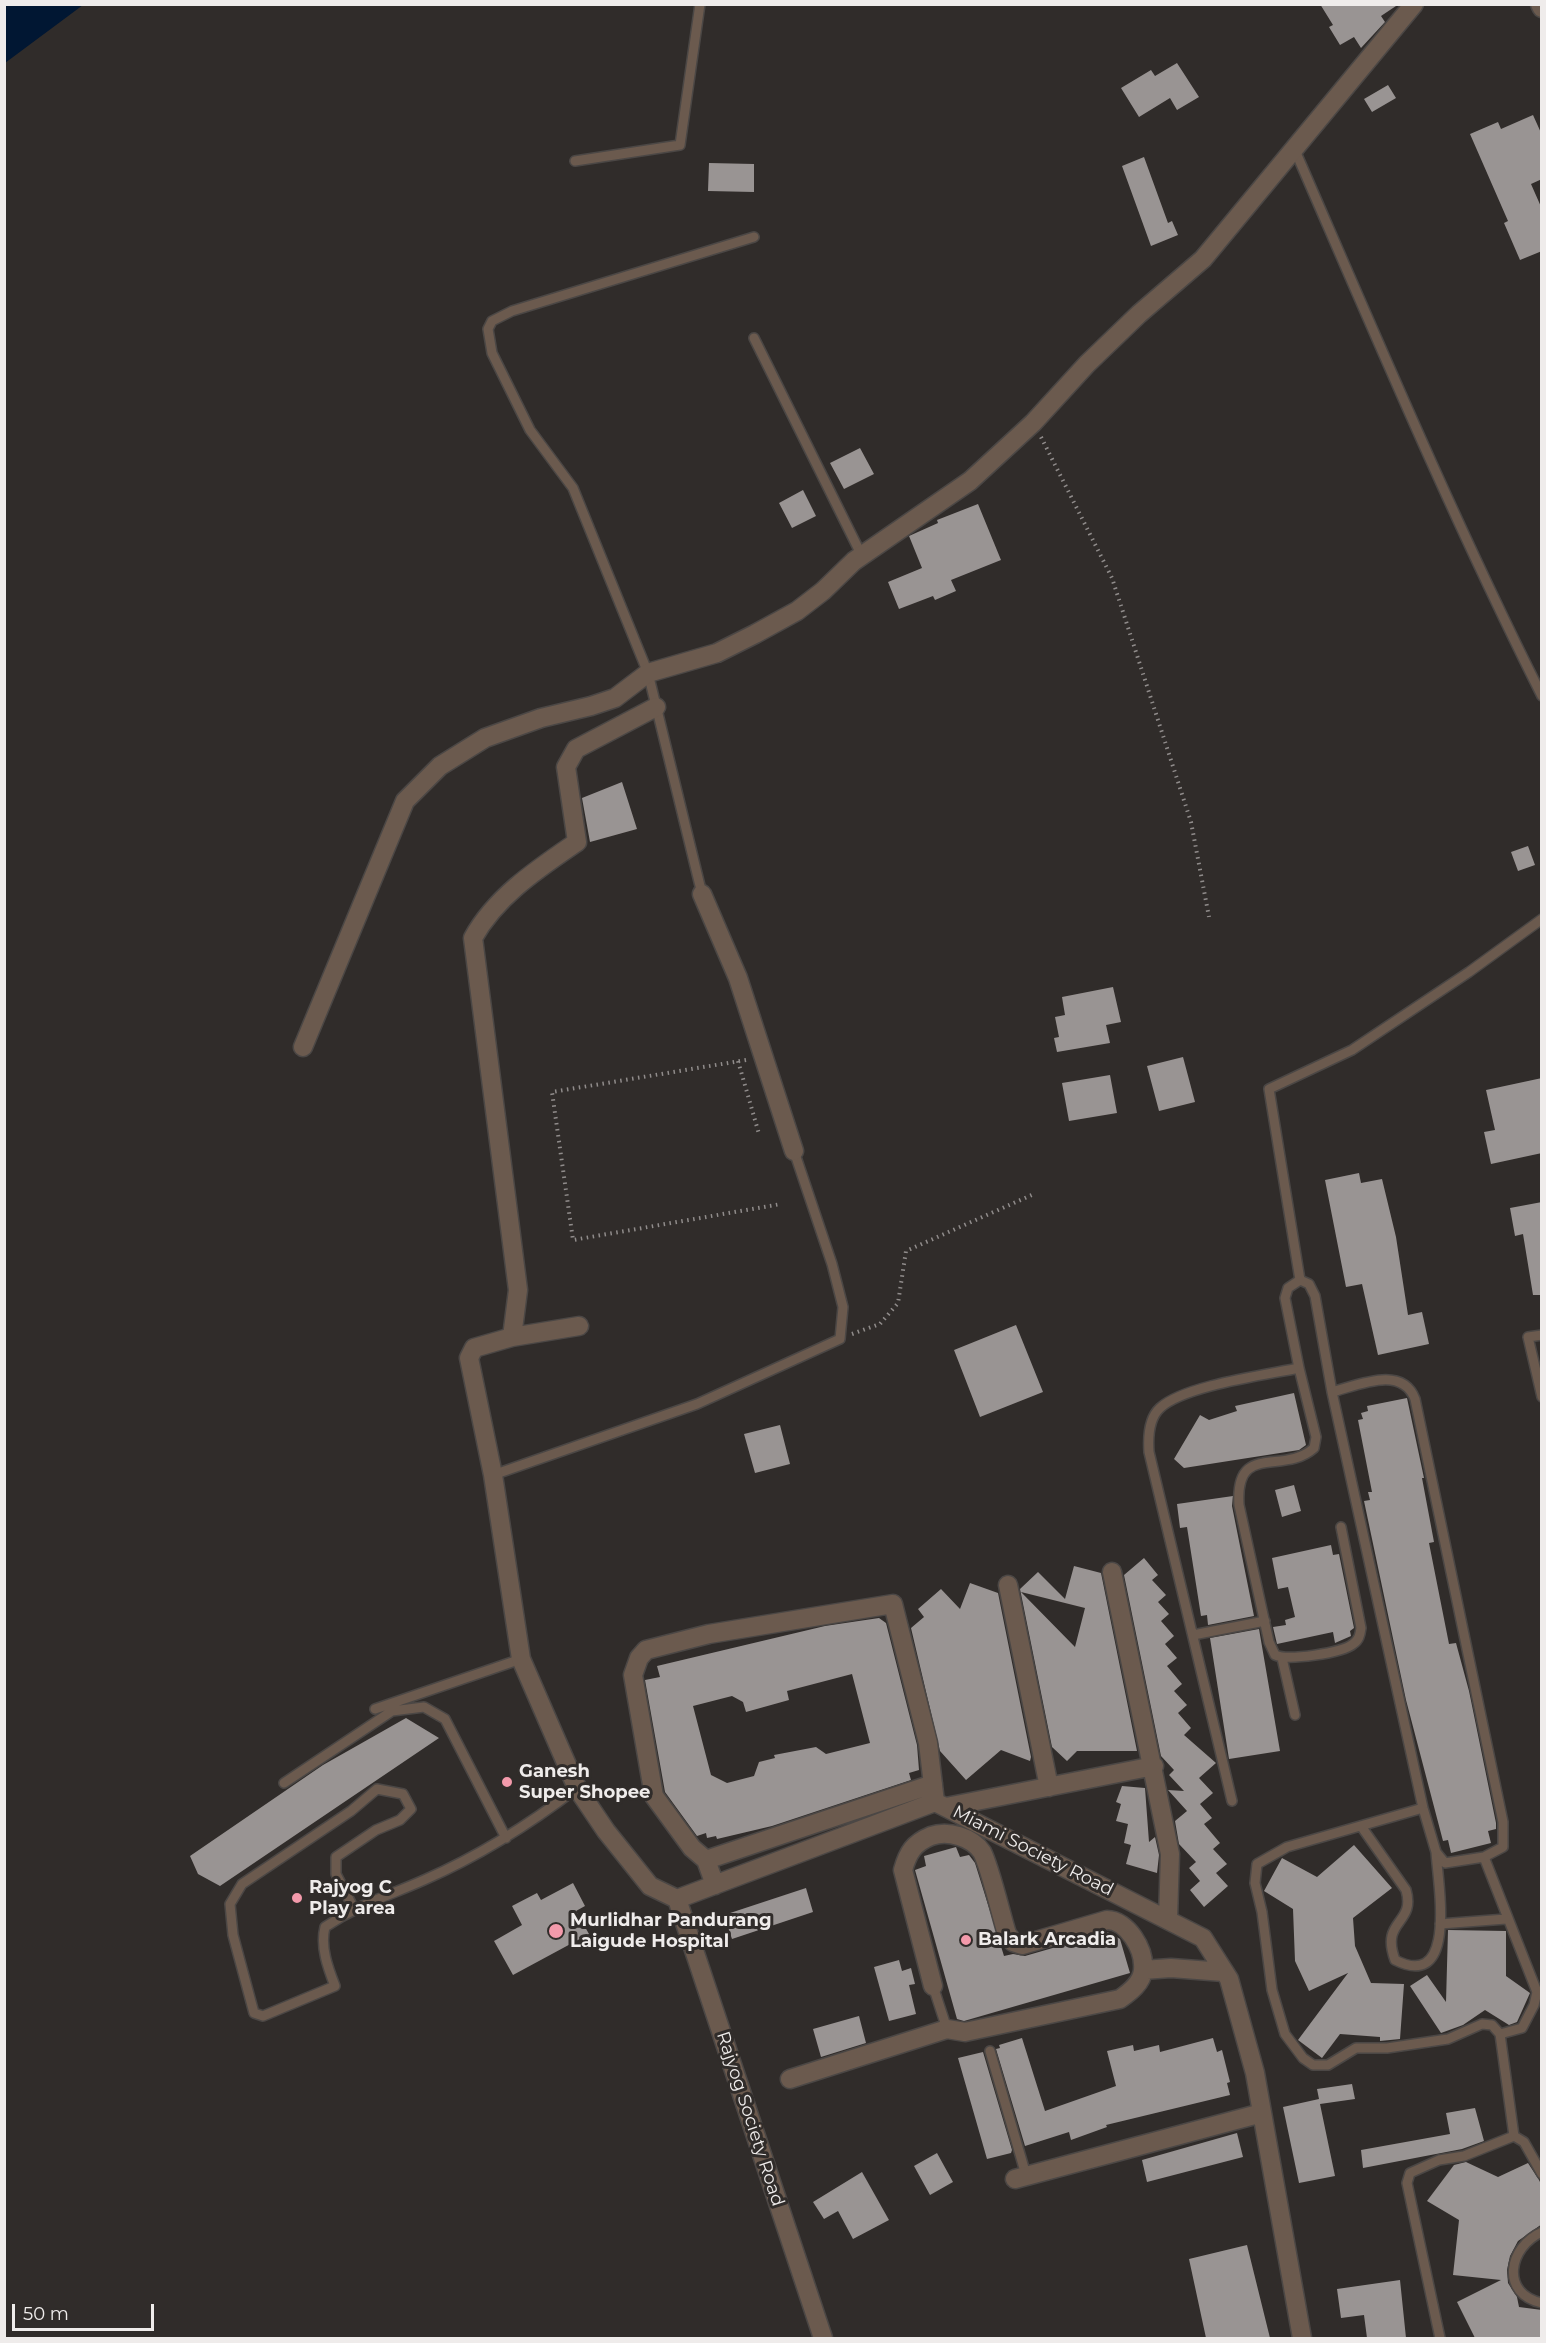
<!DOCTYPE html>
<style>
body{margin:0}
#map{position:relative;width:1546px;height:2343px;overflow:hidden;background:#302c2a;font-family:Montserrat,sans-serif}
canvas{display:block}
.frame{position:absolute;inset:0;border:6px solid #efeceb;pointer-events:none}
.scale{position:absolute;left:12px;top:2304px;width:142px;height:27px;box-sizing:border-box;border:3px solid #efeceb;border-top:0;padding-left:8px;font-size:18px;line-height:21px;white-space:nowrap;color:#efeceb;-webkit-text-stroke:4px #302c2a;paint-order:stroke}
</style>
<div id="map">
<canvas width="1546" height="2343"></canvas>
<div class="frame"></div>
<div class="scale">50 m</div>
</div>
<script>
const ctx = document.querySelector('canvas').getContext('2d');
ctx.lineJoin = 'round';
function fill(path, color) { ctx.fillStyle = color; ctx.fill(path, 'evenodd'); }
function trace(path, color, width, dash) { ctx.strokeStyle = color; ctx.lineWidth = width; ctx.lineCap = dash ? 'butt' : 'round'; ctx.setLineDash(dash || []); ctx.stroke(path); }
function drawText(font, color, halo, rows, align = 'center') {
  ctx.font = font + ' Montserrat,sans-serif'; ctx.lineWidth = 6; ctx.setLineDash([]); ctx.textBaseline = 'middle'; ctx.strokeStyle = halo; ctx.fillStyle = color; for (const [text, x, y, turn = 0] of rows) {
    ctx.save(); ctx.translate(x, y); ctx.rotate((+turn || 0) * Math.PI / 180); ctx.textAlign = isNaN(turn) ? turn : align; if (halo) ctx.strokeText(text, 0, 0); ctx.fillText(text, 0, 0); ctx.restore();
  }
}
fill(new Path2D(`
 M5,4h78v1l-78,58z`), '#011733');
fill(new Path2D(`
 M1320,4h79l-18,12 4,6 -24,26 -7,-11 -14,8 -11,-18 4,-2z
 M1177,63l22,34 -22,13 -7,-12 -31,19 -18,-29 30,-18 4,6z
 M1388,85l8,13 -24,14 -8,-13z
 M1533,115l9,20v44l-11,5 11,25v42l-22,9 -16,-37 4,-2 -38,-87 28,-12 3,7z
 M1144,157l24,66 4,-2 6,14 -27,11 -29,-80z
 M709,163l45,1v28l-46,-1z
 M860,448l14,26 -30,15 -14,-26z
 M803,490l13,26 -24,12 -13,-25z
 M978,504l23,56 -50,20 5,11 -21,9 -2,-4 -34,13 -11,-27 34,-14 -13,-32 29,-13 -1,-3z
 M622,782l15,47 -47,13 -8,-44z
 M1528,846l7,19 -17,6 -7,-19z
 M1113,987l8,35 -15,3 4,18 -53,9 -3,-14 5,-1 -4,-20 10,-2 -3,-18z
 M1183,1057l12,45 -36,9 -12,-45z
 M1110,1075l7,38 -48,8 -7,-38z
 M1542,1078v75l-51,11 -7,-32 11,-2 -9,-40z
 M1359,1173l2,10 21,-4 14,58 12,78 14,-3 7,32 -51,11 -16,-71 -16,3 -21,-107z
 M1542,1202v93h-9l-10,-61 -8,2 -5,-28z
 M1016,1325l27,67 -63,25 -26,-67z
 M1294,1393l12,52 -7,5 -115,18 -10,-9 26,-44 9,5 28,-9 -2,-5z
 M1407,1398l17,80h-2l12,64 -5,1 20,101 7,-1 13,48 27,132v6l-8,2 3,12 -40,10 -3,-13 -5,1 -37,-141 -42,-199 6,-1 -2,-8h4l-14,-72 5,-1 -2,-6 7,-2 -1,-5z
 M780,1425l10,39 -35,9 -11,-39z
 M1294,1485l7,26 -19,6 -7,-27z
 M1233,1496l-1,10 22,110 -46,9 -1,-10 -6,1 -14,-89 -7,1 -3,-24z
 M1331,1545l2,10 6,-1 15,74 -4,3 1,5 -16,7 -2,-11 -56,12 -4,-17 13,-2 -1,-5 10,-3 -7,-30 -10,2 -6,-31z
 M1144,1558l14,17 -6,5 14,15 -8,7 11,12 -8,7 13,15 -9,8 12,14 -10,8 15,18 -8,7 13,14 -9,8 13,15 -7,7 32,28 -17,15 14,15 -13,11 12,14 -8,6 16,19 -7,6 14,15 -11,9 12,13 -24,21 -14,-17 10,-9 -11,-13 7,-6 -17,-18 -4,-23 12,-10 -19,-21 16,1 -15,-16 5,-5 -13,-14 -37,-181z
 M1074,1566l27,7 36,178h-60l-10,10 -15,-14 -32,-158 18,-17 27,27zM1021,1592l64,16 -10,39z
 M970,1583l28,10 33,164 -1,4 -29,-11 -35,30 -26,-29 -29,-123 13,-11 -6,-8 23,-20 19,20z
 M879,1618l7,5 31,122 2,25 -10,3 2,7 -139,46 -55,13 -1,-3 -9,2 -1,-5 -9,3 -32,-44 -20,-112 15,-3 -3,-11 168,-40zM852,1674l18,69 -44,11 -10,-7 -42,8 1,3 -16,4 -5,14 -27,7 -16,-8 -18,-69 39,-10 11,6 3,10 43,-12 -2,-9z
 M1259,1629l21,122 -51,8 -19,-121z
 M406,1718l33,20 -219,148 -22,-12 -8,-18 133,-91z
 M1122,1786l23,2 4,54 6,-5 4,18 -2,18 -31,-9 5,-19 -7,-2 4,-19 -12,-3 5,-17 -5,-2z
 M1354,1845l38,43 -39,30 2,28 16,37 33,1 -4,55 -20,2v-4l-40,-3 -18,24 -24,-18 50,-67 -39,18 -14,-30 -2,-52 -29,-18 18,-33 35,19z
 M956,1847l4,10 9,-2 6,8 29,93 9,-2 12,2 83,-24 12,7 10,34 -166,48 -7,-2 -42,-149 11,-4 -2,-10z
 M573,1883l12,23 -9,5 13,23 -76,41 -19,-34 28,-16 -10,-19 25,-13 4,7z
 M806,1888l7,24 -81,27 -8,-24z
 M1448,1930l58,1v45l24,17 -13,29 -8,3 -24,-15 -22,15 -22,8 -31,-47 17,-11 19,27z
 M899,1960l3,11 9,-3 4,16 -6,1 7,29 -27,7 -15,-54z
 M859,2016l7,27 -45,14 -8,-28z
 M1022,2038l23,73 71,-25 -9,-35 26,-6 1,6 25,-6 1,7 53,-14 4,14 5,-2 8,32 -3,1 3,12 -124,30 1,2 -36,13 -2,-8 -44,14 -29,-97 4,-1 -1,-3z
 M983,2052l29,98 -1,3 -24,6 -29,-101z
 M1352,2084l3,15 -35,5 15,72 -36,7 -16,-76 36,-8 -2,-10z
 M1475,2108l9,33 -22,8 -99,19 -2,-18 89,-16 -4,-21z
 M1237,2133l6,24 -96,25 -5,-22z
 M937,2153l16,29 -23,13 -16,-29z
 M1466,2162l32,15 30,-14 11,17 3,6v38l-24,17 -8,15 -3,14 1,13 9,14 2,10 23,3v28h-67l-18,-36 44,-22 -48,-5 6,-55 -32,-19 27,-36z
 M862,2172l27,48 -36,19 -15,-28 -14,8 -11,-17z
 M1247,2245l23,93h-64l-17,-79z
 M1400,2280l6,58h-39l-3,-23 -23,3 -4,-29z`), '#999493');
const service = new Path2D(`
 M1294,148c80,184 158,369 248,548
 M575,161l105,-16 20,-141
 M754,338l108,218
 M702,894l-54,-221 -75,-185 -43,-58 -38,-77 -4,-24 4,-8 20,-10 242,-74
 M1300,1280l-31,-191 83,-39 117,-78 73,-53
 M1542,1335l-14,2 14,60
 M1299,1368l-14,-70 3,-10 12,-8 9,4 6,12 17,96c27,-7 70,-27 83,7l88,423v25l-19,10
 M1332,1392l91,416 13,44 9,11 39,-6 53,135 -3,13 -12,23 -22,6
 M493,1475l204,-71 143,-65 3,-32 -11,-43 -38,-113
 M1193,1635l72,-14
 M1282,1658l13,57
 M375,1709l146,-50
 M284,1783l108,-72 32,-4 21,12 61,119
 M1232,1801l-83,-349c-1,-14 -1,-33 11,-44 23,-22 105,-33 139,-40l17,69 -2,11c-31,28 -79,-7 -75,57l30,137 6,13c13,6 67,-2 78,-11 6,-4 7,-9 8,-16l-20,-101
 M1423,1808l-136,39 -30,17 -2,19 7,29 10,78 13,44 18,24 10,7h15l28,-17h31l61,-9 34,-15 10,1 8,9 14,102
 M1361,1826l45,64c10,35 -26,29 -11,70 63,32 43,-76 41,-108
 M354,1909l-18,-35v-17l40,-27 24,-10 11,-11 -8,-15 -26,-5 -26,22 -109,73 -12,20 3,31 21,78 9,3 72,-30c-7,-18 -15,-39 -10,-59 34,-23 63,-31 99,-47 55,-24 106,-56 153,-92
 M1440,1924l66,-5
 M933,1986l14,43
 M990,2051l36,124
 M1542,2232c-34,15 -42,62 0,71
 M1440,2338l-33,-155 3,-10 29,-13 25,-4 50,-20 10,6 18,32`);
const minor = new Path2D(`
 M1540,4l2,4
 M702,894l36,84 56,173
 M303,1047l102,-246 35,-35 45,-28 56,-20 50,-12 24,-8 33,-25 69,-20 38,-19 42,-23 26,-20 31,-30 116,-80 63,-58 54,-59 52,-50 64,-55 211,-255
 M579,1326l-67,11 -38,11 -5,10 24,117 28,184 56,129 29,43 44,55 27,13 258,-97 268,136 26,41 26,94 47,265
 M512,1337l6,-47 -45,-352c23,-42 66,-70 104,-96l-11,-75 10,-18 80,-42
 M1112,1572l58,282 -2,65
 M1008,1585l41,202
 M946,1807l208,-41
 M706,1860l227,-76
 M715,1885l-9,-25 -14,-12 -38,-52 -21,-121 6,-17 7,-8 63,-16 184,-30 35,139 7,59
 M677,1899l146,439
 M1143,1970l28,-2 53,4
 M790,2079l157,-50 18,3 155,-33c10,-7 22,-16 23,-29 2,-21 -16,-50 -36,-50l-85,25 -9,-3 -6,-8c-6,-19 -17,-67 -25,-82 -10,-15 -34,-22 -51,-16 -17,7 -23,16 -28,34l30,116
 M1015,2179l247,-66`);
trace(service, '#4b4745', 12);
trace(minor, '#4b4745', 21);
trace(new Path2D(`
 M1041,437l71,141 79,244 18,95
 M746,1060l-194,32 21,148 208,-36
 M738,1061l21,73
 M852,1334l28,-10 18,-21 8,-52 128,-57`), '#908c8b', 4, [1.5, 4.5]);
trace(service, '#6b5a4e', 9);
trace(minor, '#6b5a4e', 18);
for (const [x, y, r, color] of [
 [507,1782,6,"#f39aab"],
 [297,1898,6,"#f39aab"],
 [556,1931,8,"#f39aab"],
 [966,1940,6,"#f39aab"]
]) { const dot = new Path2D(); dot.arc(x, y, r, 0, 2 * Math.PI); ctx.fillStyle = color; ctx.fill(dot); trace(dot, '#302c2a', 2); }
drawText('bold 18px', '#efeceb', '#302c2a', [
 ["Ganesh",519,1772],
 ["Super Shopee",519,1793],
 ["Rajyog C",309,1888],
 ["Play area",309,1909],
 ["Murlidhar Pandurang",570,1921],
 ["Laigude Hospital",570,1942],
 ["Balark Arcadia",978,1940]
], 'left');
drawText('18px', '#efeceb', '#302c2a', [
 ["Miami Society Road",1033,1851,27],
 ["Rajyog Society Road",750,2119,72]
]);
</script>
